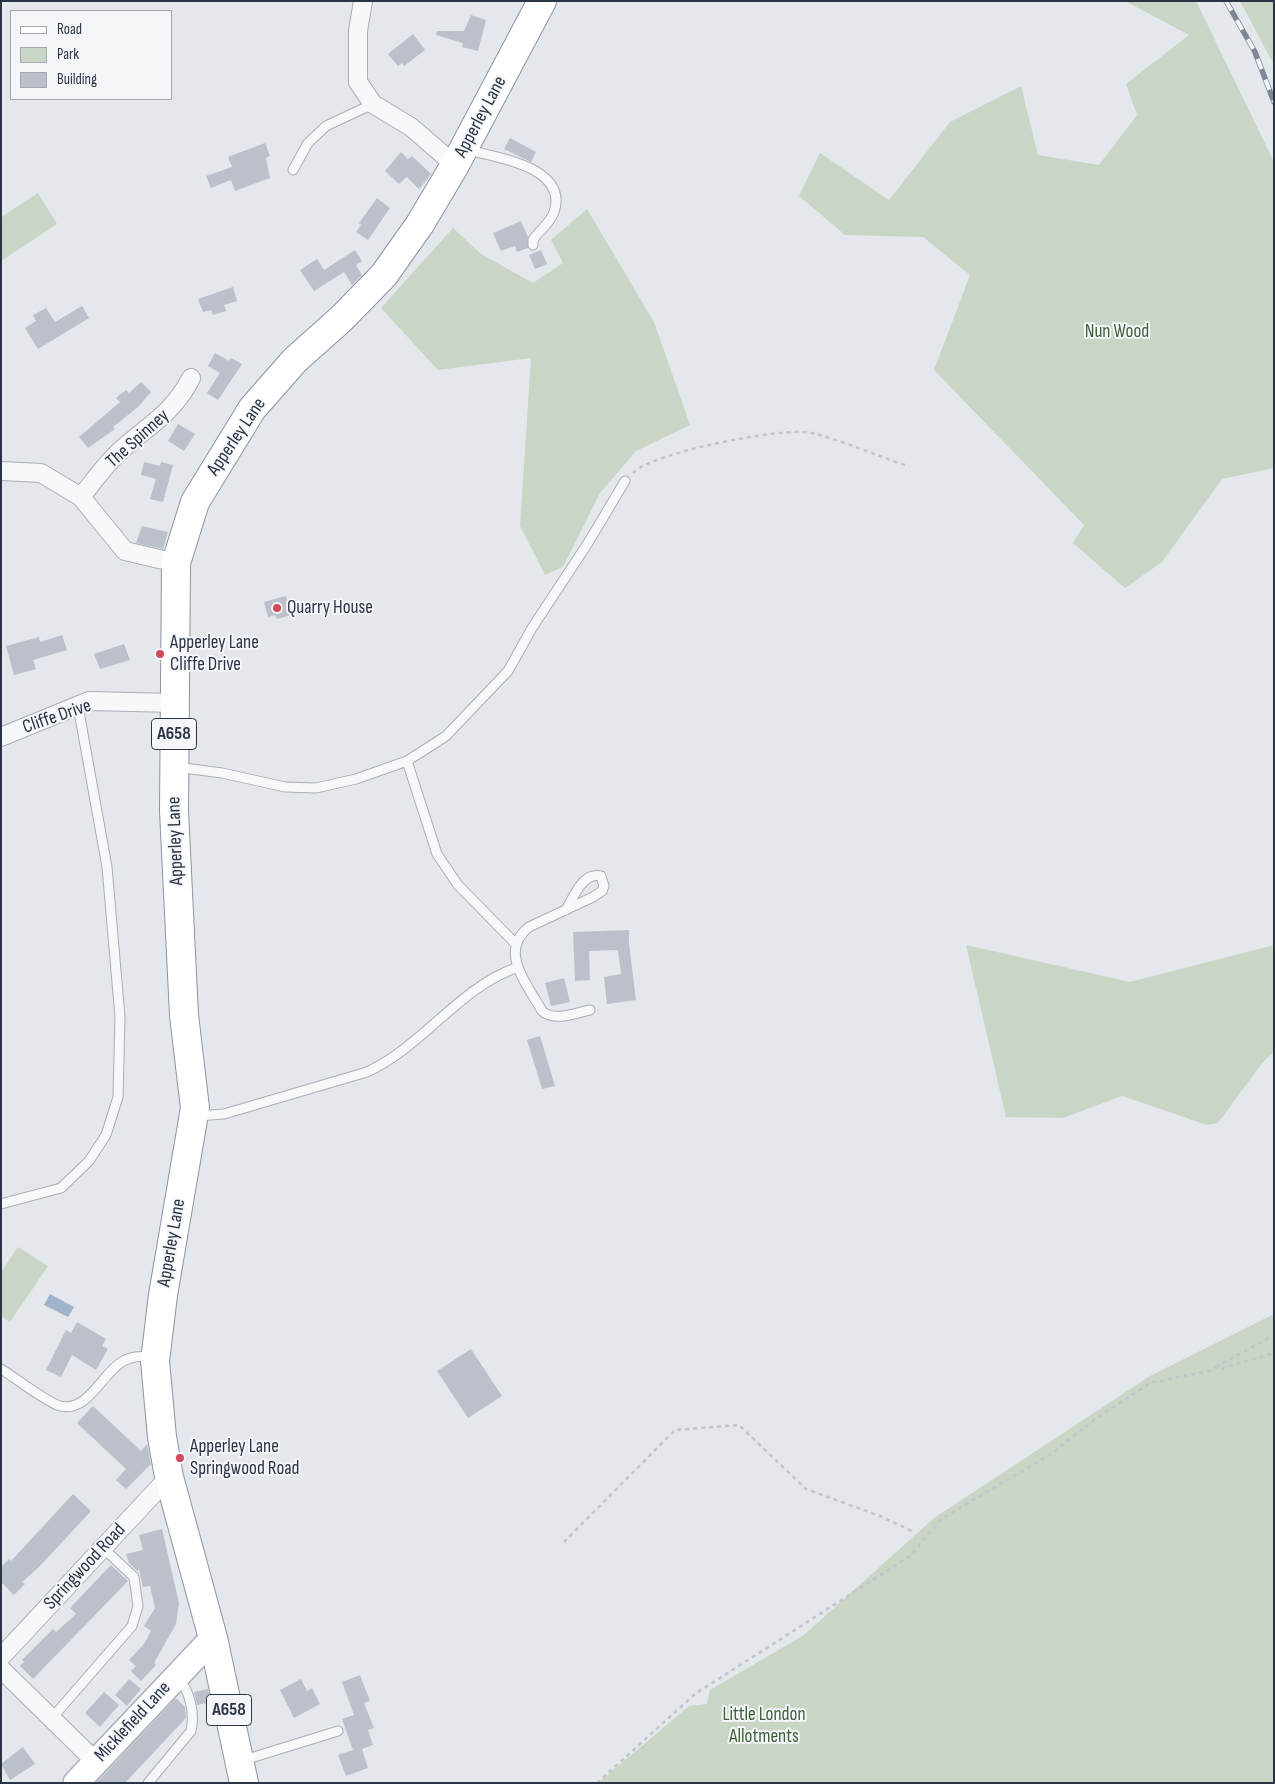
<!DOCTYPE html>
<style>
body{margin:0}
#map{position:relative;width:1275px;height:1784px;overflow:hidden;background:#e4e7ec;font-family:"Sofia Sans Condensed",sans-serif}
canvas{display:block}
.frame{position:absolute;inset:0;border:2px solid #2b3445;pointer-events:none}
.legend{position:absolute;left:10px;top:10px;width:162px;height:90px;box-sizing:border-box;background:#f4f6f9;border:1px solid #a4a8b1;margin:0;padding:6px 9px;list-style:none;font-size:15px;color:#2b3445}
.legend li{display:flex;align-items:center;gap:10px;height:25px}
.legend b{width:25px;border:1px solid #a4a8b1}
</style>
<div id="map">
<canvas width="1275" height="1784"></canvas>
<div class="frame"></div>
<ul class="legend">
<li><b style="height:6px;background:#fff"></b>Road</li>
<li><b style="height:14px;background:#c9d6c5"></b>Park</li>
<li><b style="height:14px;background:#bbc0ca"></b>Building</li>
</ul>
</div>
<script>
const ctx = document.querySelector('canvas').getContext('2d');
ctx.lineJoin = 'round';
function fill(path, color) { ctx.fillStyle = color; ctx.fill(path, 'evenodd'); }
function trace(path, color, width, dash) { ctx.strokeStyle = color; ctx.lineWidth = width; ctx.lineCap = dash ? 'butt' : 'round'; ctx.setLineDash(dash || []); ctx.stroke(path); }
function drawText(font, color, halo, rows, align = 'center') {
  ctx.font = font + ' "Sofia Sans Condensed",sans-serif'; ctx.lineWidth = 4; ctx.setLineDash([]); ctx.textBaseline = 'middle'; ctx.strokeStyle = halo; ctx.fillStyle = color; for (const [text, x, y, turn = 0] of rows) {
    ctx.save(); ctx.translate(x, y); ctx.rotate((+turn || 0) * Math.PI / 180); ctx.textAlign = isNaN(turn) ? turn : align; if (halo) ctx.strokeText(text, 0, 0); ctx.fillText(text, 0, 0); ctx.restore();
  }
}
fill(new Path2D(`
 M1125,1h71l78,161v306l-52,11 -60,83 -37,26 -52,-45 11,-18 -150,-155 36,-95 -47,-38 -78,-2 -46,-39 21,-43 69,47 61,-78 71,-36 17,69 61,10 38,-50 -11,-31 63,-49z
 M1240,1h34v64z
 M38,193l19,31 -56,37v-44z
 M587,209l67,113 36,103 -54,26 -36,42 -37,74 -18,8 -25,-49 11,-168 -93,12 -57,-62 72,-80 28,26 52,29 30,-20 -12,-23z
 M966,945l164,37 144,-37v106l-12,12 -44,60 -11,2 -85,-29 -59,22 -57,-1z
 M18,1247l30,19 -38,56 -9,-6v-44z
 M1274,1314v469h-676l91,-77 18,-2 3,-14 94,-55 130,-117 216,-142z`), '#c9d6c5');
fill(new Path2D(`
 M50,1294l24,13 -6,10 -24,-12z`), '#9fb4cc');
fill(new Path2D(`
 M471,15l15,5 -8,31 -16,-4 1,-4 -27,-8 1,-4h27z
 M413,34l12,16 -21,16 -2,-3 -4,3 -10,-12z
 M510,138l26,14 -5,10 -27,-13z
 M265,143l5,13 -4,2 4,20 -35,13 -4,-11 -20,8 -5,-12 26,-9 -4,-10z
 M401,152l7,7 4,-3 19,18 -12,15 -12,-12 -8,7 -14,-13z
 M377,198l13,10 -22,32 -12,-8 5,-7 -2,-2z
 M521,221l7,16v11l-11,4 -2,-6 -14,5 -8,-18z
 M355,250l7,11 -6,4 6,10 -10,10 -8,-13 -30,19 -14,-21 17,-11 7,11z
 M541,250l6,14 -12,5 -6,-14z
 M233,287l4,14 -13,4 2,6 -13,4 -2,-5 -8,2 -5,-13z
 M82,306l7,12 -51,31 -13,-21 11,-7 -3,-6 13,-7 9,14z
 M215,353l14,8 2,-3 11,6 -24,36 -11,-7 13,-20 -12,-7z
 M141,382l10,10 -13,15 -25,20 2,2 -27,19 -9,-11 41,-35 -4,-4 10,-8 3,3z
 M178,424l17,10 -11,17 -16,-10z
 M144,462l16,4 1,-4 12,3 -10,37 -13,-3 6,-20 -15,-4z
 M142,526l26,6 -5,17 -27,-6z
 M286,596l5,19 -14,4 -2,-4 -7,2 -4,-15z
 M62,635l5,15 -34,10 3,9 -22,6 -8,-29 33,-9 1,5z
 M124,644l6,16 -30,9 -6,-15z
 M629,930v14l7,56 -29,4 -3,-27 17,-3 -3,-24 -29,1 1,29 -15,1 -2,-49z
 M564,978l6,24 -19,4 -6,-23z
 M540,1036l15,50 -13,3 -15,-49z
 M77,1322l29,17 -4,7 6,3 -12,21 -24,-15 -11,22 -15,-7 20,-40 5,3z
 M471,1349l31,47 -34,22 -31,-47z
 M93,1406l48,45 6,-7 4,20 -25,25 -10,-9 10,-11 -49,-46z
 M73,1494l18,17 -52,56 -17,15 3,2 -11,11 -13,-13v-15l8,-8 2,2z
 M162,1529l17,74 -3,21 -22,39 2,2 -15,16 -10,-10 5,-5 -7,-6 15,-16 7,-13 -7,-5 11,-18 -5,-22 -7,1 -4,-18 -2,2 -8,-8 -3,-9 17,-4 -4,-15z
 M111,1565l17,16 -95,98 -13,-13 4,-4 -2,-2 31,-31 3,3 20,-18 -6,-6z
 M360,1675l10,26 -6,2 10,25 -6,2 5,15 -11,4 6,19 -22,8 -8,-21 15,-5 -11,-31 12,-4 -12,-33z
 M129,1679l12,10 -14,17 -12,-11z
 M301,1679l6,12 5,-3 8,16 -26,14 -14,-28z
 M208,1689l3,13 -14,3 -3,-13z
 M104,1692l15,13 -19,22 -15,-14z
 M176,1698l9,9 1,11 -61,65h-29z
 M23,1747l12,17 -25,16 -9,-16z`), '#bbc0ca');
const service = new Path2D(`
 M467,150c29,7 102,17 87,62 -4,12 -15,18 -21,28v5
 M293,170l15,-27 18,-17 47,-22
 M407,761l30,93 21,31 57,58
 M176,767l46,6 63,14 31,1 40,-9 51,-18 39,-25 62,-65 24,-43 56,-85 37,-62
 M566,910c8,-13 16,-38 35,-34l3,10 -2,5 -9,6 -64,30c-31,24 -2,57 13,84 12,11 33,2 48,-1
 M197,1116l27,-2 143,-42c58,-27 91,-84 151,-105
 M1,1204l60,-16 28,-27 17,-26 12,-38 2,-80 -13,-150 -29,-161
 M1,1369c15,9 45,33 59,37 28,7 42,-33 63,-45 9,-5 20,-5 30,-5
 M52,1718l80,-92 6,-20 -4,-29 -31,-29
 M241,1761l97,-30
 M148,1783l43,-52c4,-18 -1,-40 -13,-53`);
const minor = new Path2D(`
 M363,1l-5,30v51l15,22 38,23 44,38
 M1,471l40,2 40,24 44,54 51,12
 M81,497c12,-15 24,-32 38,-45 28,-26 54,-38 72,-74
 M1,737l88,-36 85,2
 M1,1657l168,-180
 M1,1669l95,93`);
const secondary = new Path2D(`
 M76,1783l137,-145`);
const trunk = new Path2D(`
 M244,1783l-31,-145 -44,-161 -7,-40 -7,-76 8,-66 32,-187 -11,-93 -10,-204 2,-248 19,-61 57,-93 43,-49 46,-41 43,-44 36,-51 35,-59 87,-164`);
trace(service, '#a9aeb7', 11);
trace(minor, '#a9aeb7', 20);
trace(secondary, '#a9aeb7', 28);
trace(trunk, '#8b94a3', 30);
trace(new Path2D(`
 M1272,1l2,4
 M633,473c17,-20 152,-47 179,-40 32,8 63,22 93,32
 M1216,1367l58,-32
 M564,1542l111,-112 64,-5 67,64 74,27 34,16
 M597,1783l98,-89 215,-138 31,-37 110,-65 44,-35 55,-36 59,-12 6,-4 5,2 54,-16`), '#c2c5cb', 2.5, [4, 4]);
trace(service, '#f7f8fa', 9);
trace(minor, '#f7f8fa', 18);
trace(secondary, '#fff', 25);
trace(trunk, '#fff', 28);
const rail = new Path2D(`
 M1226,1l29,51 19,50`);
trace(rail, '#7d8696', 5.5);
trace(rail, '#f4f6f9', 4, [11]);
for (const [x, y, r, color] of [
 [277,608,5,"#d1495b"],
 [160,654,5,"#d1495b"],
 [180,1458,5,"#d1495b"]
]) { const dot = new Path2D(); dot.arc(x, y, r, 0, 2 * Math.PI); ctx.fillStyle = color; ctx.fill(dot); trace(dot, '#f4f6f9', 2); }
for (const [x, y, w] of [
 [174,734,45],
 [229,1710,45]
]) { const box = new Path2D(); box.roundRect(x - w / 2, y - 15.5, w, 31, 4); ctx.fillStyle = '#f4f6f9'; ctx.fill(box); trace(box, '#2b3445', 1); }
drawText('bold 18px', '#2b3445', null, [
 ["A658",174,734],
 ["A658",229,1710]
]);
drawText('19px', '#2b3445', '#f4f6f9', [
 ["Apperley Lane",481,117,-62],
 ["Apperley Lane",237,437,-56],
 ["The Spinney",138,439,-42],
 ["Cliffe Drive",57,717,-19],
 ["Apperley Lane",176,841,-92],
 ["Apperley Lane",172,1243,-80],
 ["Springwood Road",85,1567,-47],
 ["Micklefield Lane",133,1722,-47]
]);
drawText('19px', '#3f6138', '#f4f6f9', [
 ["Nun Wood",1117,332],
 ["Little London",764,1715],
 ["Allotments",764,1737]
]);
drawText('19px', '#2b3445', '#f4f6f9', [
 ["Quarry House",287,608],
 ["Apperley Lane",170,643],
 ["Cliffe Drive",170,665],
 ["Apperley Lane",190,1447],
 ["Springwood Road",190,1469]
], 'left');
</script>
